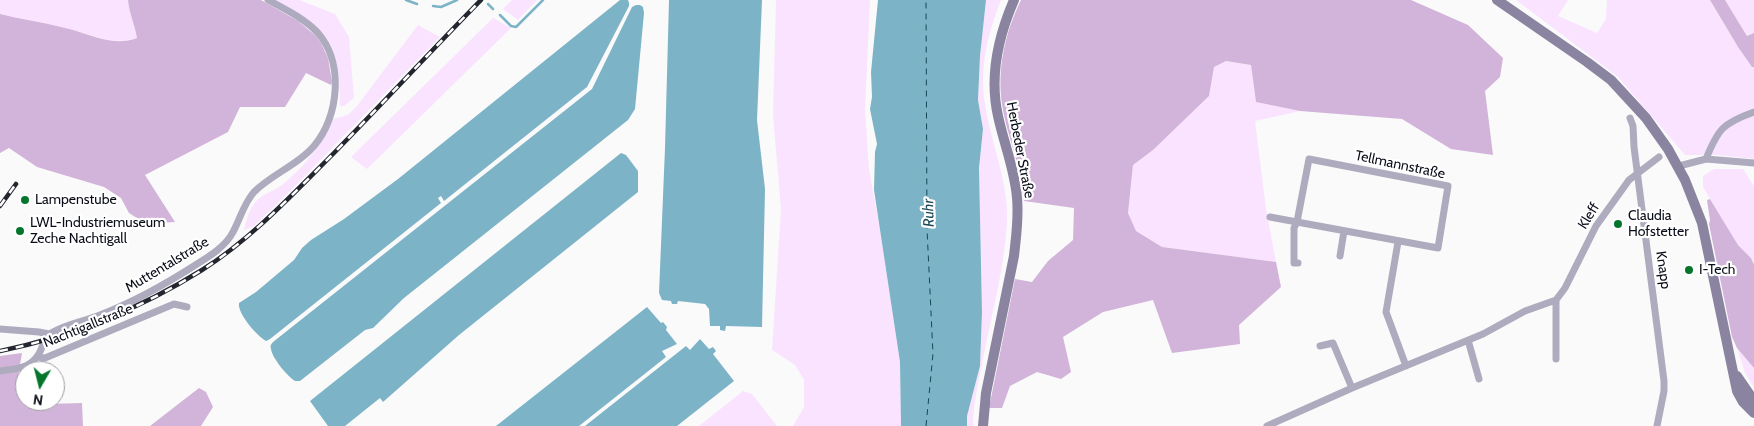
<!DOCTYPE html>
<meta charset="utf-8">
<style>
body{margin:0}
#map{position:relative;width:1754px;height:426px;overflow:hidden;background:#fafafa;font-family:Cabin,sans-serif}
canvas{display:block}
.north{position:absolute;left:15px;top:361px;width:50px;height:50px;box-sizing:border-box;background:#fff;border:1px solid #9d9ea3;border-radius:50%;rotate:188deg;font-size:14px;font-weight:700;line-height:20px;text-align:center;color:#0a0d18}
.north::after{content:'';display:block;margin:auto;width:18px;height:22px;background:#04762b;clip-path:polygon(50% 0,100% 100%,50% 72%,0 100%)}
</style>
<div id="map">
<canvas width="1754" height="426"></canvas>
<div class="north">N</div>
</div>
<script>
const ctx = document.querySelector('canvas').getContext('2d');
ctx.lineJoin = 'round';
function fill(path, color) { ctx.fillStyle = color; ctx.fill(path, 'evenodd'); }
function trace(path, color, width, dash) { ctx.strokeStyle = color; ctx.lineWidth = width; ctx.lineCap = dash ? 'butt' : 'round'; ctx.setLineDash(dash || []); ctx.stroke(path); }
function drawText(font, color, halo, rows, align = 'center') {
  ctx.font = font + ' Cabin,sans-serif'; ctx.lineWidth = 4.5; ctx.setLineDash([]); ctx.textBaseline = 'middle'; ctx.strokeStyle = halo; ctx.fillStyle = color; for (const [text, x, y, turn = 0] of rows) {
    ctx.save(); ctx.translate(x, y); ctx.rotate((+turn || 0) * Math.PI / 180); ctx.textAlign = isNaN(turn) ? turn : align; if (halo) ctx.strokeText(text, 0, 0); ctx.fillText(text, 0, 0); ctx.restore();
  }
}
fill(new Path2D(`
 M0,0h128c1,13 7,25 9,38 -27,9 -50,-6 -76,-11 -20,-5 -41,-8 -61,-13z
 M275,0h24l36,14 14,23 5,61 -10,8h-4c0,-62 -10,-77 -65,-106z
 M512,0h25l-19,20 -15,-11z
 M776,0h94l-5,110 4,59 11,61 20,132 1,64h-108l11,-19v-27l-9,-15 -23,-15 9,-141 -8,-94z
 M986,0h15c-13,33 -22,68 -16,104 6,40 24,78 22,119 -3,46 -15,91 -24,135 -4,23 -10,45 -10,68h-6v-10l13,-50 2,-54 -3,-144 4,-39 -5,-29 2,-44z
 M1516,0h52l-10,16 39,17 9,-14 1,-19h103l28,47 14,20h2v92l-37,-4h-32l-67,-78z
 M1725,0h29v33l-7,3z
 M493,18l18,10 -144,141 -16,-12z
 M418,25l22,12 -143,147 -43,42 -10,4c3,-13 6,-25 17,-33 7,-5 15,-7 21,-12 21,-17 41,-41 51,-66l15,-4 9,-9z
 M1226,61l25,4 5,37 44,9 -45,10 11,88 10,53 -114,-15 -26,-16 -8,-18 5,-48 20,-15 56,-54 5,-29z
 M1714,169h29l11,17v79l-3,-7 -13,-13 -35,-58v-11z
 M1737,348l17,20v20l-9,-15z
 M743,391l9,3 25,32h-78z`), '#fae3ff');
fill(new Path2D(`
 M128,0h133l37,21 18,15 5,7 7,15 4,24 -1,3 -25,-12 -21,34h-45l-12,25 -83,43 30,47 -19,1 -16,-3 -11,-7 -8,-15 -17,-11 -67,-20 -28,-19 -9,5v-139c20,5 41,8 61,13 26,5 50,21 76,11 -2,-13 -8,-25 -9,-38z
 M1021,0h390l57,25 35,33 -3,19 -15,14 8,64 -42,-6 -49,-30 -102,-8 -44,-9 -5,-37 -25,-4 -12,6 -5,29 -56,54 -20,15 -5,48 8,18 26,16 114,15 5,25 -42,38 1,19 -68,9 -19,-53 -50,12 -40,25 8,35 -10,7 -24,-7 -27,14 -8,22h-13l26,-129 17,3 16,-21 25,-21 1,-32 -50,-7c-2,-11 -4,-23 -6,-34 -5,-21 -13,-42 -16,-63 -5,-36 3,-71 19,-104z
 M1710,0h15l22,36 7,-3v34h-2l-14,-20z
 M1710,199l28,46 13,13 3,7v103l-17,-20 -5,-11 -23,-113 1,-4 -3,-20z
 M22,353c-2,14 -7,28 3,39v9h15l7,3 35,-1 1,23h-83v-70z
 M199,388l7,4 7,15 -12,19h-51z`), '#d2b3d9');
fill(new Path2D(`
 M620,0h8l1,3v3l-42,81 -143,114 -3,-5 -3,2 3,5 -171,136 -4,2c-9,-5 -29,-28 -27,-38l17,-11 38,-32 8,-12 9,-8 33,-21 54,-40z
 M669,0h93l-5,120 8,69 -3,138 -36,-1 -1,5 -5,-1v-4h-10l-1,-17 -4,-5 -27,-3 -1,3h-5l-1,-3 -9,-1 -3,-7 6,-145z
 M878,0h108l-6,56 -2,44 5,29 -4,39 3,144 -2,54 -13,50v10h-66l-1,-64 -26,-172 1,-38 2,-8 -7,-35 2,-12 -1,-25z
 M636,5h4l3,2 1,6 -9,96 -7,11 -224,178 -31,30 -8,2 -65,51h-5c-7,-4 -23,-23 -24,-32 -1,-4 0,-4 2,-7l319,-253 40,-82z
 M621,153l5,2 12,16v21l-179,143 -76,67 -3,-4 -35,28h-17l-18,-25z
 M647,307l14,16 2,-1 4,5 -1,3 11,14 -15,7 4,6 -87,69h-83z
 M700,339l9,10 4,-2 3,4 -3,3 21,27 -57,45h-92l101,-80 4,4z`), '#7db3c6');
trace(new Path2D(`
 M406,0l11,4
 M488,4l5,5
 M433,6l8,1 16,-7
 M500,15l11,11 5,1 27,-27`), '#7db3c6', 2.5);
trace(new Path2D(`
 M926,426l7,-72 -6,-125 -1,-229`), '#194857', 1, [6, 5]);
trace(new Path2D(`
 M1630,118l3,8 1,21 30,234v10l-7,35
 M1309,159l139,27 -10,62 -141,-26z
 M1706,159c12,-30 17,-36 48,-47
 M1679,166l27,-7 48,4
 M1270,217l27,5 -3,6v35h4
 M1398,242l-12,70 20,54
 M1340,256l4,-25
 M0,329l39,3 10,2
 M1468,340l11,39
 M1320,346l13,-3 19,45
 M37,357l8,1 129,-54 13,3
 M1556,359v-59
 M0,371c12,-2 27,-2 35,-12 9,-8 6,-21 18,-27 14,-8 32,-11 47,-17 34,-13 66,-31 97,-51 13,-8 29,-18 36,-32 7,-13 11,-29 21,-40 18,-18 44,-27 60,-46 25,-29 30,-83 4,-113 -13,-14 -33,-24 -50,-33
 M1267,426l85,-38 131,-54 42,-23 31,-11 9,-12 31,-62 33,-46 30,-23`), '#afabbe', 7);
trace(new Path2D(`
 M1497,0l90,62 24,18 35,38 22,31 17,31 17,43 35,168 6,11 11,11
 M1737,376l17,25
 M983,426l3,-33 28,-137c2,-19 5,-38 3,-58 -2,-28 -13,-54 -19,-82 -9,-40 0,-79 16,-116`), '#8b84a1', 10);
const rail = new Path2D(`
 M0,206l16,-22
 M0,351c74,-15 138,-41 202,-81 49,-31 89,-74 130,-115 50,-51 99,-104 149,-155`);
trace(rail, '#23252f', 4.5);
trace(rail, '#fff', 2.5, [8]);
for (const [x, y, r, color] of [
 [25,200,5,"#04762b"],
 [1618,224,5,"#04762b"],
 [20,231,5,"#04762b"],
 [1689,270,5,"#04762b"]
]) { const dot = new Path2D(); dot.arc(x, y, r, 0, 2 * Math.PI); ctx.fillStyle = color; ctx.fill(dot); trace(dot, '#fff', 2); }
drawText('14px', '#0a0d18', '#fff', [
 ["Herbeder Straße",1020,150,79],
 ["Tellmannstraße",1400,165,12],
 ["Kleff",1589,216,-58],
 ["Muttentalstraße",167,265,-31],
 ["Knapp",1663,270,82],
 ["Nachtigallstraße",88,326,-22]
]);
drawText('14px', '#0a0d18', '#fff', [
 ["Lampenstube",35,200],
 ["Claudia",1628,216],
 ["Hofstetter",1628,232],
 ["LWL-Industriemuseum",30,223],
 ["Zeche Nachtigall",30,239],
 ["I-Tech",1699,270]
], 'left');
drawText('italic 15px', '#194857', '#fff', [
 ["Ruhr",929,213,-91]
]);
</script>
